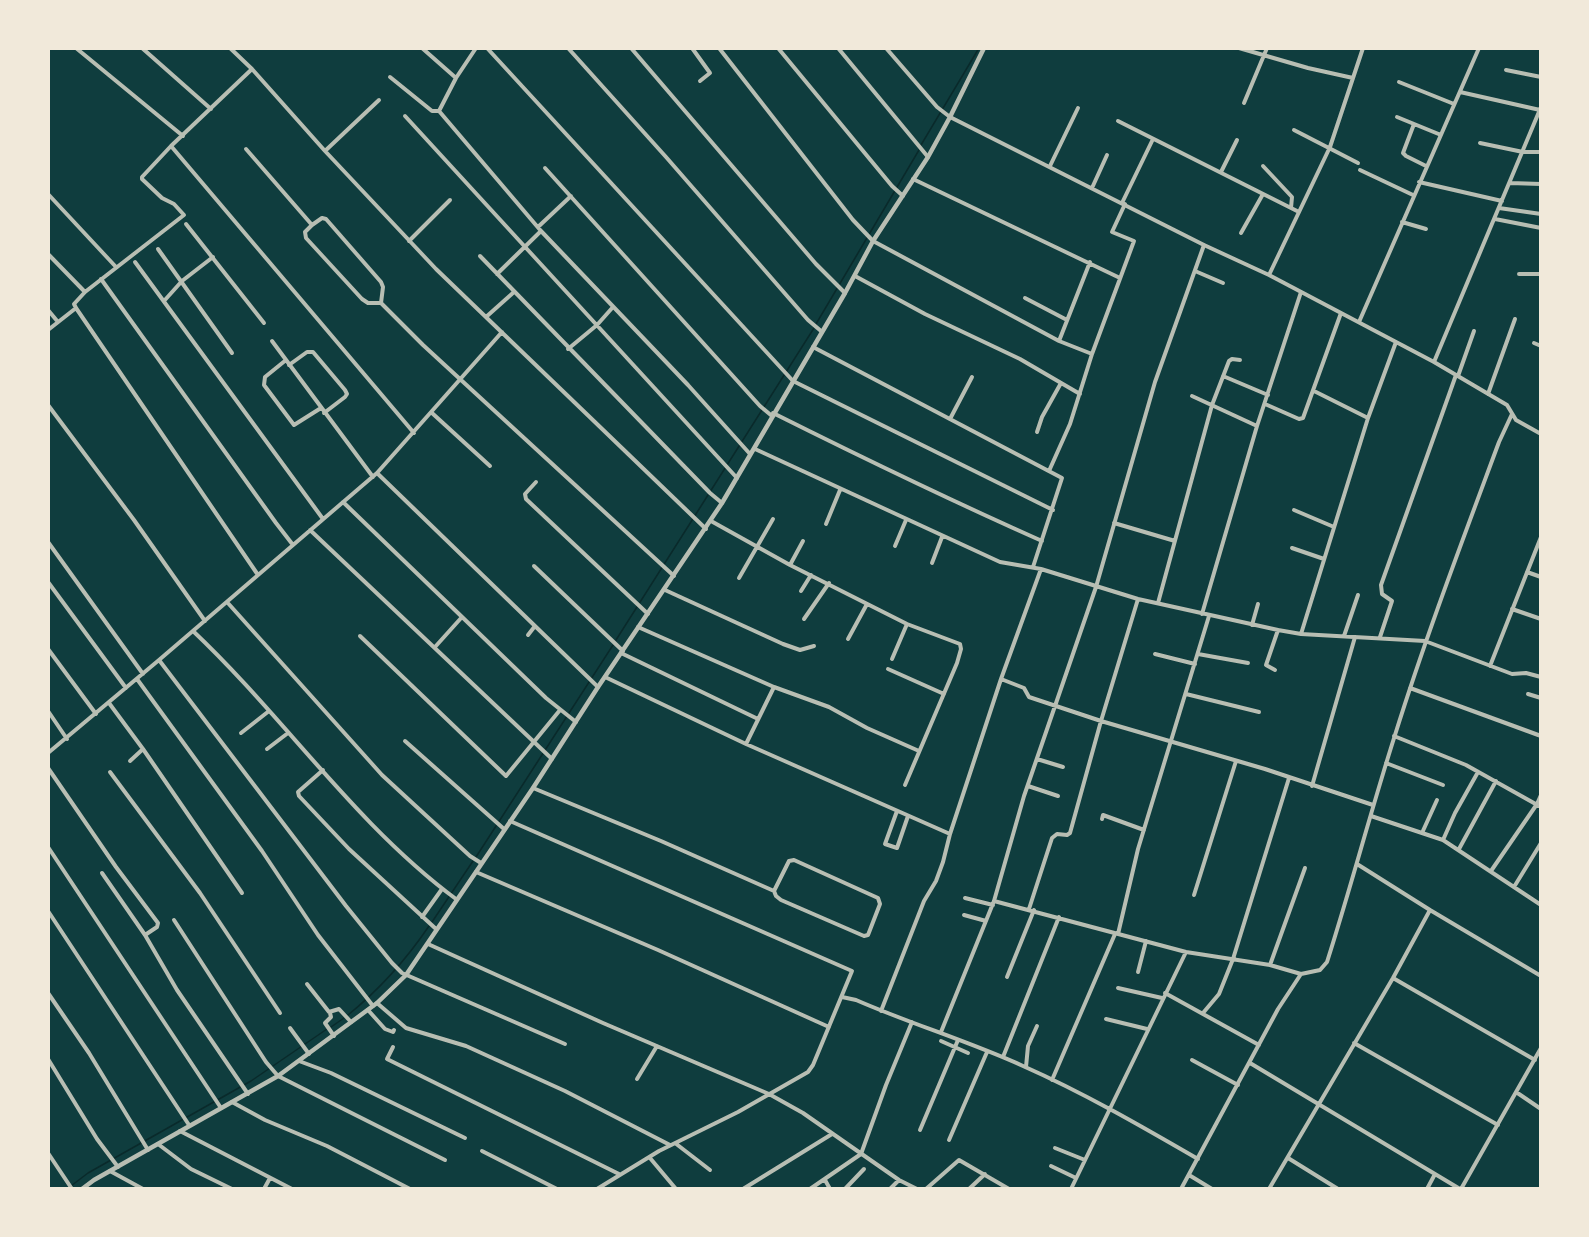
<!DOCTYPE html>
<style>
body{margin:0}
#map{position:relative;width:1589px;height:1237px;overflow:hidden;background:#0f3d3e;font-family:Barlow,sans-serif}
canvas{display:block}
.frame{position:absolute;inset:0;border:50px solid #f1e9da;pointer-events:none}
</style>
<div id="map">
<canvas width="1589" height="1237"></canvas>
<div class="frame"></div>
</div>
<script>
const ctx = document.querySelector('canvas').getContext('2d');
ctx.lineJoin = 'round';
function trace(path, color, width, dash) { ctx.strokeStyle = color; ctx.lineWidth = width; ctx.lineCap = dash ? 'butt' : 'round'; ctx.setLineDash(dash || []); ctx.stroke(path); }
trace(new Path2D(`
 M921,145l58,-97
 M816,324l103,-174
 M616,640l198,-312
 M476,857l137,-212
 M432,922l41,-61
 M348,1015c32,-26 58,-55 81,-89
 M331,1027l13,-9
 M67,1189l21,-16 163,-92 76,-52`), '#0a2a2b', 1.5);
trace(new Path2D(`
 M76,48l107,88
 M142,48l69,61
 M230,48l22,21 73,82 111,118 270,260
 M422,48l34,30
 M487,48l306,333 260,129
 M568,48l98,109 142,163 13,11
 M631,48l185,216 29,29
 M692,48l18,25 -10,8
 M719,48l134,172 20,21 186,100 33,13
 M778,48l114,138 11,10
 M838,48l90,109
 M886,48l51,59 13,10 254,128 65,30 165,87 73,43 9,15 25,14
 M1239,48l69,20 45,10
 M1506,70l35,7
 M390,77l42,34h7
 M1399,82l55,22
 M1460,92l80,18
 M1244,103l23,-55
 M439,111l102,120 147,154 62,69
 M439,111l17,-33 20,-30
 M405,116l332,362
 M1397,117l44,18
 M1118,121l181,91
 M1414,124l-11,29 3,3 20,10
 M1294,130l64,33
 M1480,143l43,9h18
 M171,146l243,287
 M246,149l66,76 -7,7 1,6 56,61 6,4h13l42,42 251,231
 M325,151l54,-51
 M1050,166l28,-58
 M1263,166l29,31 -1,11
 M545,168l215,238 12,10
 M1360,170l53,25
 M1221,172l16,-32
 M913,179l207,99
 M1419,182l83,19
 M1510,183l31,1
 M1092,188l15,-33
 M48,194l68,73
 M1122,203l31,-64
 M1499,208l42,6
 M1495,219l46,9
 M1402,222l24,7
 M186,224l78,99
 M312,225l10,-7 4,1 55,63 2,5 -2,16
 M538,227l33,-31
 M1241,233l22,-39
 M409,241l41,-41
 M158,249l74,104
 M48,254l37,38
 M480,256l230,237 12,10
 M135,262l188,257
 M1195,271l28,12
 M497,274l44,-43
 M1519,274h22
 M1269,275l61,-128 33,-99
 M855,276l70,38 95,45 60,35
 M101,279l175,244 17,22
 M1025,298l42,22
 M164,301l18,-20 31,-24
 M76,308l182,267
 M48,310l10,12
 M486,317l28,-25
 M1359,322l120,-274
 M48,330l28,-22 -2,-4 11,-12 99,-77 -10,-11 -12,-6 -20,-19v-2l29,-31 81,-77
 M272,341l101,136
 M1059,341l31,-79
 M1534,343l7,3
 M813,347l249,131 -29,89
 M568,349l29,-24 16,-18
 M286,360l-21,17 -1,8 30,40 27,-17
 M1434,362l107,-255
 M289,365l18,-13h6l32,38 2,4 -2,3 -21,16
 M1223,376l45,19
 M1458,376l16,-45
 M1314,391l54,27
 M1488,394l27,-75
 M1192,396l65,30
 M1265,404l34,15 4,-1 38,-105
 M48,405l86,115 71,101
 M432,413l58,53
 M773,413c90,45 179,88 269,128
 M950,419l22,-42
 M1037,432l5,-15 19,-34
 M755,449l245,113 41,7 97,30 140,31 23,4 124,7 87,33 14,-1 15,4
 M1049,471l21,-47 22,-70 42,-113 -22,-9 13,-28
 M377,473l221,214
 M536,482l-11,12 1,5 122,115
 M343,502l203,196 30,24
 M1294,510l40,17
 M711,521l79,44 117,59 53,20 1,5 -4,14 -52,122
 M1114,523l61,18
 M826,524l14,-34
 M310,530l242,229
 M48,542l95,132
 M895,546l11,-26
 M1292,548l32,11
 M932,563l10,-26
 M790,565l13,-24
 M534,566l89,85
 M1527,572l14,5
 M739,578l34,-59
 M48,582l78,106
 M665,590l118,54 17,6 14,-4
 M801,591l10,-16
 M227,602l155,173 88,81 11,7
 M1158,603l54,-198 17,-44 3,-2 8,1
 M1512,609l29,10
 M1202,614l55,-188 44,-134
 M804,619l25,-36
 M1252,625l6,-21
 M638,627l136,60 55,20 38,21 52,23
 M193,631c91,86 162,193 263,268
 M1301,634l67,-216 28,-76
 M528,635l7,-9
 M360,636l146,140 54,-66
 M1344,636l14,-41
 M1380,637l12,-36 -10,-7 -1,-9 75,-210
 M848,639l19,-35
 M435,647l27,-30
 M48,649l48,65
 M621,653l137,66
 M1155,654l40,10
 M1198,654l50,9
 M892,659l15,-35
 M159,660l187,246 46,57 10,10 163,71
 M1490,666l51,-129
 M888,669l56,25
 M1275,670l-9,-5 12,-35
 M605,677l141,67 204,90
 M137,679l125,172 56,84 55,71
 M1001,679l23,9 5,9 72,24 164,48 108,36
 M1410,688l131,48
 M1186,694l73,18
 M1528,694l13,4
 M109,703l34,46 -13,12
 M48,711l19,28
 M241,733l28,-22
 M1394,736l72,29 75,42
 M405,741l99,88
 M746,744l28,-57
 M143,749l99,144
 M267,749l21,-16
 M48,753l111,-93 218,-187 125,-141
 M1037,759l26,8
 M1386,763l57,22
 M48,768l68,99 42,56 -1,4 -12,8
 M323,770l-25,22 1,4 50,53 87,80
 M110,772l90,121 80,120
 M1028,786l30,10
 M1312,786l43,-149
 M533,788l128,53 113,50 2,5 5,4 83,36 4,-1 12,-31 -2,-6 -84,-38 -5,1 -15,30
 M897,811l-12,33 12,4 11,-32
 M1371,816l72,24 98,65
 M1102,819l1,-4 41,15
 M510,821l342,150 -39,94 -5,7 -70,40 -79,39 -62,38
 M1422,833l15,-33
 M1443,840l12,-27 23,-41
 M48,847l173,261
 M1459,849l37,-68
 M1357,864l73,46 111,66
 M1491,871l46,-67 4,-9
 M476,872l182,78 171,77
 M102,873l43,62 32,55 71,104
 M1514,887l27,-44
 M1194,895l42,-134
 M965,898l28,7
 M994,901l192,51 84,13 31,9 19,-4 7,-8c24,-75 44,-152 68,-227 31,-99 68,-196 104,-293l13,-28
 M1029,909l23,-71 5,-4 10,1 3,-2 31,-112 37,-122
 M48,911l141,214
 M964,915l22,6
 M422,917l20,-28
 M174,920l92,142 12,14 167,84
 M1118,934l20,-85 71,-233
 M428,944l175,79 166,71 34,19 96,67 18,9
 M1270,965l35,-97
 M1138,972l8,-31
 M1007,977l27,-67
 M1393,978l142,82
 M307,984l22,28 10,-3 12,13
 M1118,988l44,10
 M48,993l41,60 59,97
 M1165,993l94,52
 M842,997l14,3c55,24 112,41 167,66 61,27 118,60 175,93
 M377,1003l29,25 60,18 99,45 105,54
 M368,1010l17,19 8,3 1,-2
 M881,1011l43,-110 12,-20 7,-19 7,-28 51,-155 40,-110
 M330,1013l1,4 -6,6 9,13
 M1203,1013l16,-19 14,-35 56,-181
 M1106,1019l41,10
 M290,1028l19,26
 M941,1032l53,-131 30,-105 72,-209 59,-205 49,-137
 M941,1041l27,12
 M1354,1043l144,82
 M393,1047l-6,12 232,115
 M1003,1057l56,-140
 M48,1059l49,80 21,28
 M1192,1060l46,25
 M299,1061l32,12 134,65
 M1250,1063l210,126
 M1026,1067l2,-21 9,-20
 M637,1079l20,-33
 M1052,1080l63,-146
 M1516,1092l25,17
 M232,1102l33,18 62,26 83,43
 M920,1130l38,-90
 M180,1131l112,58
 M949,1140l38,-88
 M675,1143l35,27
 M158,1144l33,25 41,20
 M1055,1148l30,12
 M482,1151l75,38
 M48,1153l24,36
 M650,1158l26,31
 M1288,1158l50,31
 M1051,1166l25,12
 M110,1171l33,18
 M1189,1175l23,14
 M825,1180l5,9
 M264,1189l6,-11
 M743,1189l89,-55
 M810,1189l51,-35 25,-69 26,-63
 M845,1189l19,-20
 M890,1189l9,-9
 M926,1189l33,-29 50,29
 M969,1189l16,-15
 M1071,1189l115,-237
 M1181,1189l97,-180 23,-35
 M1269,1189l124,-211 37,-68
 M1427,1189l8,-15
 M1461,1189l80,-141`), '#b8beb3', 4);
trace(new Path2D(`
 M82,1189l12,-9 184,-104 99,-73 29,-28 127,-187 65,-101 124,-184 123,-210 28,-52 55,-84 22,-40 34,-69`), '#b8beb3', 4.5);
</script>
